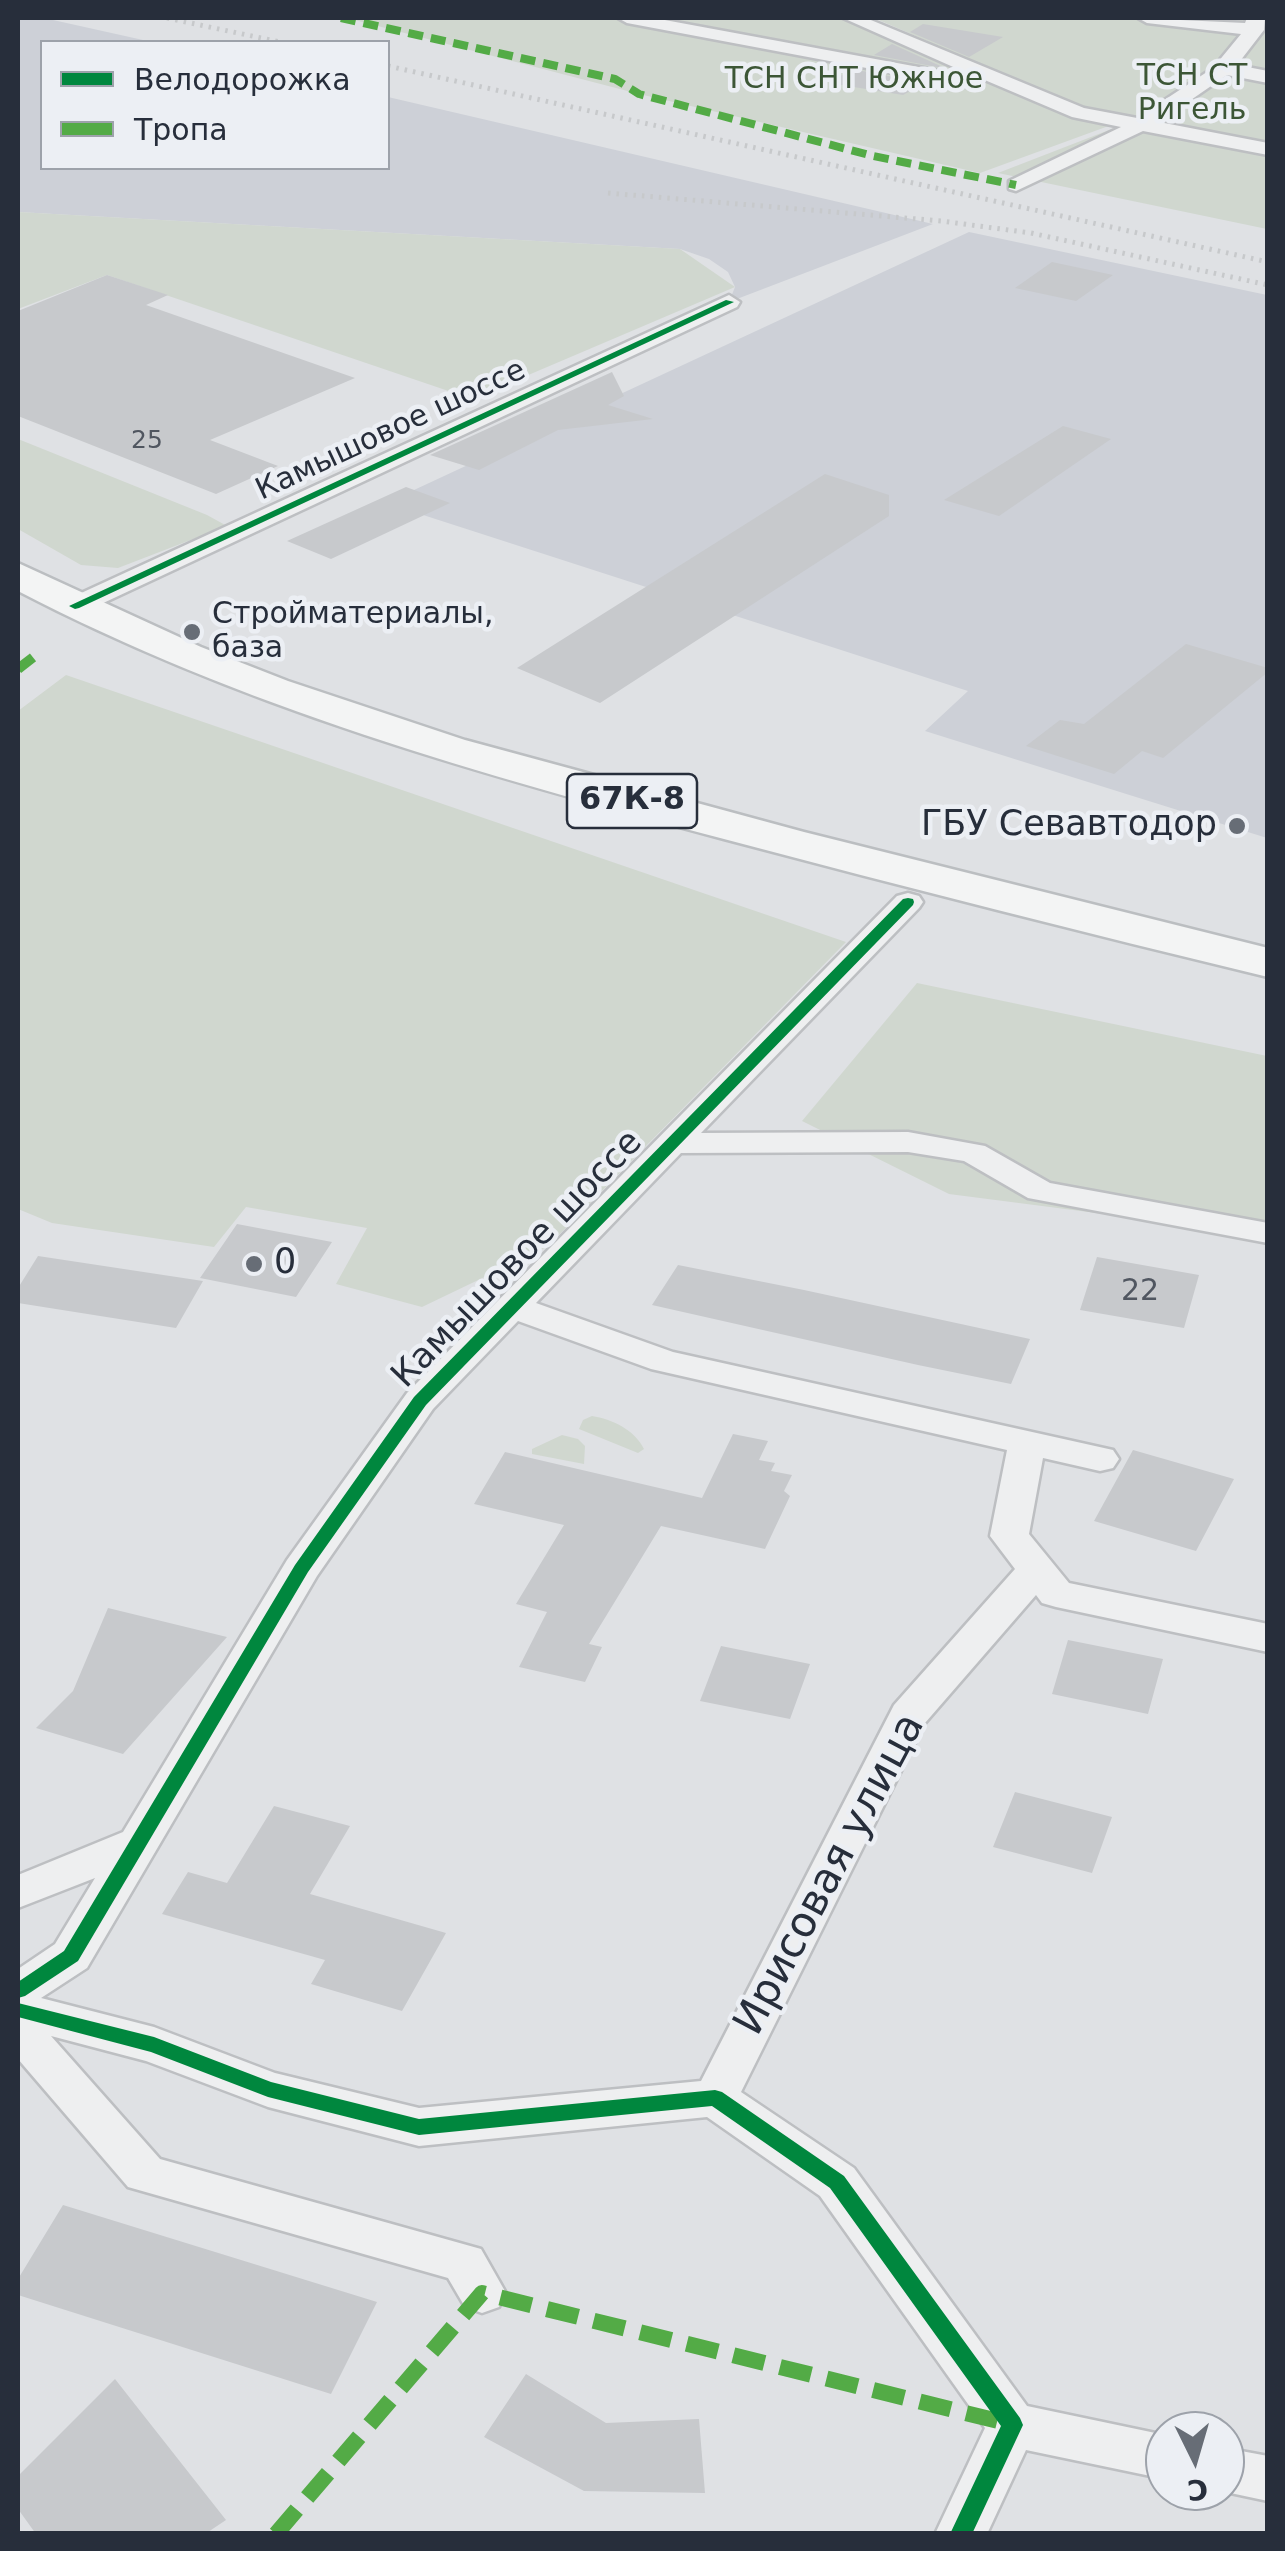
<!DOCTYPE html>
<meta charset="utf-8">
<style>
body{margin:0}
#map{position:relative;width:1285px;height:2551px;overflow:hidden;background:#dfe1e4;font-family:"DejaVu Sans",sans-serif}
canvas{display:block}
.frame{position:absolute;inset:0;border:20px solid #272e3b;pointer-events:none}
.legend{position:absolute;left:40px;top:40px;width:350px;height:130px;box-sizing:border-box;background:#eceff4;border:2px solid #9da2aa;margin:0;padding:12px 18px;list-style:none;font-size:30px;color:#272e3b}
.legend li{display:flex;align-items:center;gap:20px;height:50px}
.legend b{width:50px;border:2px solid #9da2aa}
.north{position:absolute;left:1145px;top:2411px;width:100px;height:100px;box-sizing:border-box;background:#eceff4;border:2px solid #9da2aa;border-radius:50%;rotate:175deg;font-size:28px;font-weight:700;line-height:40px;text-align:center;color:#272e3b}
.north::after{content:'';display:block;margin:auto;width:35px;height:45px;background:#676d76;clip-path:polygon(50% 0,100% 100%,50% 72%,0 100%)}
</style>
<div id="map">
<canvas width="1285" height="2551"></canvas>
<div class="frame"></div>
<ul class="legend">
<li><b style="height:12px;background:#00873e"></b>Велодорожка</li>
<li><b style="height:12px;background:#53ab46"></b>Тропа</li>
</ul>
<div class="north">С</div>
</div>
<script>
const ctx = document.querySelector('canvas').getContext('2d');
ctx.lineJoin = 'round';
function fill(path, color) { ctx.fillStyle = color; ctx.fill(path, 'evenodd'); }
function trace(path, color, width, dash) { ctx.strokeStyle = color; ctx.lineWidth = width; ctx.lineCap = dash ? 'butt' : 'round'; ctx.setLineDash(dash || []); ctx.stroke(path); }
function drawText(font, color, halo, rows, align = 'center') {
  ctx.font = font + ' "DejaVu Sans",sans-serif'; ctx.lineWidth = 9; ctx.setLineDash([]); ctx.textBaseline = 'middle'; ctx.strokeStyle = halo; ctx.fillStyle = color; for (const [text, x, y, turn = 0] of rows) {
    ctx.save(); ctx.translate(x, y); ctx.rotate((+turn || 0) * Math.PI / 180); ctx.textAlign = isNaN(turn) ? turn : align; if (halo) ctx.strokeText(text, 0, 0); ctx.fillText(text, 0, 0); ctx.restore();
  }
}
fill(new Path2D(`
 M18,18h26l108,24h-110v126h346v-71l545,127 -204,78 6,-15 -7,-15 -19,-13 -29,-10 -662,-37z
 M969,232l298,63v543l-342,-107 43,-40 -582,-188z`), '#cdd0d7');
fill(new Path2D(`
 M347,18h518l249,106 -134,49 -341,-79z
 M874,18h393v211l-269,-56 124,-48z
 M18,212l662,37 55,38 -263,112 -365,-124 -89,34z
 M18,439l189,76 20,11 -109,42 -37,-3 -63,-36z
 M66,675l780,267 -299,305 -125,60 -86,-23 31,-56 -121,-21 -32,40 -162,-24 -34,-14v-498z
 M917,983l350,73v179l-318,-41 -147,-73z
 M592,1416c20,3 43,14 52,33l-6,4 -59,-24 4,-9z
 M562,1435l16,4 7,7 -1,18 -52,-10v-5z`), '#d0d7cf');
fill(new Path2D(`
 M923,24l80,13 -34,20 -59,-25z
 M892,44l55,25 -73,-14z
 M852,69l73,14 -22,12 -74,-12z
 M1052,262l61,13 -37,26 -61,-13z
 M107,275l61,20 -22,10 209,73 -145,62 68,26 -62,28 -198,-78v-105z
 M612,372l12,24 -16,9 45,14 -95,11 -79,40 -49,-15z
 M1063,426l48,13 -112,77 -55,-16z
 M825,474l64,21v21l-289,187 -83,-35z
 M406,487l44,16 -119,56 -44,-18z
 M1186,644l82,24v4l-105,86 -21,-7 -28,23 -88,-28 34,-26 24,4z
 M237,1224l95,18 -36,55 -96,-19z
 M38,1256l165,25 -27,47 -158,-25v-15z
 M1097,1257l102,18 -15,53 -104,-18z
 M678,1265l126,25 226,49 -19,45 -93,-19 -266,-60z
 M733,1434l35,7 -9,19 16,3 -4,8 21,4 -8,16 6,5 -25,53 -104,-23 -72,118 13,3 -17,35 -66,-15 28,-55 -31,-8 48,-79 -90,-21 31,-52 197,46z
 M1133,1450l101,29 -38,72 -102,-30z
 M108,1608l119,29 -104,117 -87,-26 37,-37z
 M1068,1640l95,19 -15,55 -96,-20z
 M721,1646l89,18 -20,55 -90,-18z
 M1015,1792l97,25 -20,56 -99,-26z
 M274,1806l76,20 -40,68 136,39 -44,78 -91,-27 14,-24 -163,-46 26,-42 39,11z
 M63,2205l314,97 -46,92 -313,-99v-16z
 M526,2374l80,49 93,-4 6,74 -121,-2 -100,-54z
 M115,2379l111,141 -21,14h-169l-18,-25v-33z`), '#c7c9cc');
const street = new Path2D(`
 M618,18h36l324,60 -135,-60h23l218,90 53,10 76,-50 28,-34 -94,-11 -9,-5 107,5 2,-5h18l-1,12 -27,35 31,6v12l-41,-8 -68,47 109,21v12l-125,-24 -127,60 -7,-2v-8l112,-54 -49,-10 -92,-39v8l-7,2 -346,-65z
 M729,295l11,7 -3,5 -653,305 -9,2 -13,-8 4,-6z
 M908,893l11,3 4,6 -4,6 -218,225 207,-1 77,14 65,37 218,40v20l-240,-45 -64,-37 -56,-9 -227,1 -145,150 137,49 440,98 6,9 -6,9 -13,3 -57,-13 -14,76 40,49 199,41v28l-212,-45 -14,-4 -6,-8 -111,128 -184,369 113,76 173,238 138,29v44l-139,-29 -39,84h-52l50,-106 -165,-232 -113,-79 -288,29 -151,-39 -122,-46 -95,-25 109,123 321,90 25,44 -7,14 -17,6 -17,-6 -17,-29 -320,-91 -110,-128v-90l37,-25 40,-66 -77,30v-33l105,-43 164,-272 120,-167 490,-497zM518,1321l133,48 356,81 -17,86 25,33 -121,136 -193,376 -282,27 -144,-35 -121,-46 -113,-29 46,-30 230,-392 116,-167z
 M1225,2448l43,8v45l-47,-10h4z`);
const primary = new Path2D(`
 M18,563l183,84 87,34 177,59 339,92 464,116v29c-182,-44 -363,-90 -544,-138 -243,-64 -483,-132 -706,-248z`);
trace(street, '#bdbfc2', 5);
trace(primary, '#bbbec1', 5);
fill(street, '#eeeff0');
fill(primary, '#f3f4f4');
trace(new Path2D(`
 M167,18l113,24
 M388,66l880,196
 M608,193l333,28 90,12 237,52`), '#c7c9cb', 5, [2.5, 6]);
trace(new Path2D(`
 M341,18l274,61 24,15 234,62 143,29`), '#53ab46', 8, [15, 8]);
trace(new Path2D(`
 M18,669l18,-14`), '#53ab46', 10, [19, 10]);
trace(new Path2D(`
 M276,2534l206,-241 528,131`), '#53ab46', 16, [32, 16]);
fill(new Path2D(`
 M726,300l8,2 -655,306 -4,1 -6,-3z
 M908,898l5,1 1,3 -1,3 -487,500 -118,167 -230,389 -53,35 -7,2v-16l46,-31 231,-386 119,-168 489,-498z
 M18,2003l136,34 117,45 148,37 296,-29 7,2 122,84 176,242 3,7 -51,109h-22l51,-108 -171,-238 -118,-82 -293,29 -151,-38 -117,-45 -133,-35z`), '#00873e');
for (const [x, y, r, color] of [
 [192,632,10,"#676d76"],
 [1237,826,10,"#676d76"],
 [254,1264,10,"#676d76"]
]) { const dot = new Path2D(); dot.arc(x, y, r, 0, 2 * Math.PI); ctx.fillStyle = color; ctx.fill(dot); trace(dot, '#eceff4', 4); }
drawText('25px', '#505660', null, [
 ["25",147,441]
]);
drawText('30px', '#3c5636', '#eceff4', [
 ["ТСН СТ",1192,77],
 ["Ригель",1192,111],
 ["ТСН СНТ Южное",854,80]
]);
drawText('30px', '#272e3b', '#eceff4', [
 ["Камышовое шоссе",391,431,-25]
]);
drawText('30px', '#272e3b', '#eceff4', [
 ["Стройматериалы,",212,615],
 ["база",212,649]
], 'left');
drawText('30px', '#505660', null, [
 ["22",1140,1292]
]);
for (const [x, y, w] of [
 [632,801,130]
]) { const box = new Path2D(); box.roundRect(x - w / 2, y - 27, w, 54, 8); ctx.fillStyle = '#eceff4'; ctx.fill(box); trace(box, '#272e3b', 2.5); }
drawText('bold 32px', '#272e3b', null, [
 ["67К-8",632,801]
]);
drawText('35px', '#272e3b', '#eceff4', [
 ["ГБУ Севавтодор",1217,826],
 ["0",274,1264,"left"]
], 'right');
drawText('35px', '#272e3b', '#eceff4', [
 ["Камышовое шоссе",518,1260,-46]
]);
drawText('42px', '#272e3b', '#eceff4', [
 ["Ирисовая улица",831,1875,-62]
]);
</script>
